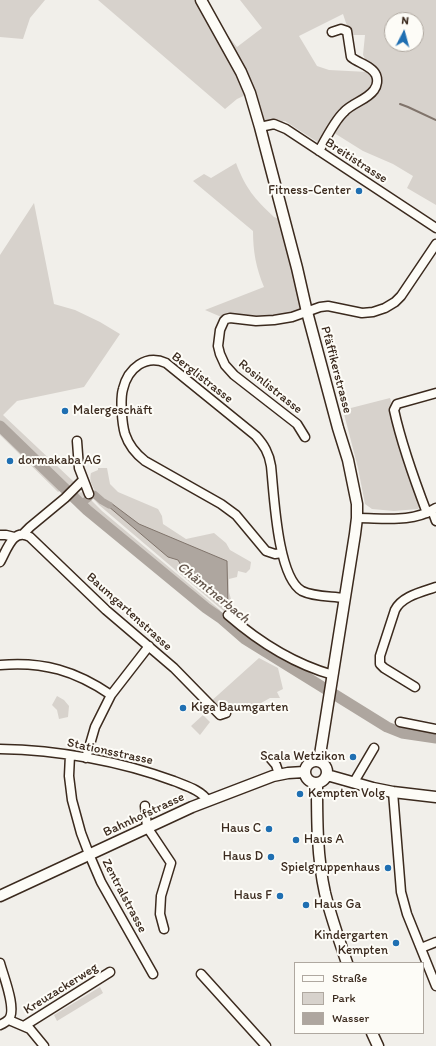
<!DOCTYPE html>
<meta charset="utf-8">
<style>
body{margin:0}
#map{position:relative;width:436px;height:1046px;overflow:hidden;background:#f1efea;font-family:Itim,sans-serif}
canvas{display:block}
.legend{position:absolute;left:294px;top:962px;width:130px;height:72px;box-sizing:border-box;background:#fdfcf7;border:1px solid #afa8a0;margin:0;padding:5px 7px;list-style:none;font-size:12px;color:#3b2a1e}
.legend li{display:flex;align-items:center;gap:8px;height:20px}
.legend b{width:20px;border:1px solid #afa8a0}
.north{position:absolute;left:384px;top:12px;width:40px;height:40px;box-sizing:border-box;background:#fdfcf7;border:1px solid #afa8a0;border-radius:50%;rotate:6deg;font-size:11px;font-weight:700;line-height:16px;text-align:center;color:#3b2a1e}
.north::after{content:'';display:block;margin:auto;width:14px;height:18px;background:#1f6fb2;clip-path:polygon(50% 0,100% 100%,50% 72%,0 100%)}
</style>
<div id="map">
<canvas width="436" height="1046"></canvas>
<ul class="legend">
<li><b style="height:5px;background:#fdfcf7"></b>Straße</li>
<li><b style="height:11px;background:#d7d2cc"></b>Park</li>
<li><b style="height:11px;background:#aea69f"></b>Wasser</li>
</ul>
<div class="north">N</div>
</div>
<script>
const ctx = document.querySelector('canvas').getContext('2d');
ctx.lineJoin = 'round';
function fill(path, color) { ctx.fillStyle = color; ctx.fill(path, 'evenodd'); }
function trace(path, color, width, dash) { ctx.strokeStyle = color; ctx.lineWidth = width; ctx.lineCap = dash ? 'butt' : 'round'; ctx.setLineDash(dash || []); ctx.stroke(path); }
function drawText(font, color, halo, rows, align = 'center') {
  ctx.font = font + ' Itim,sans-serif'; ctx.lineWidth = 4; ctx.setLineDash([]); ctx.textBaseline = 'middle'; ctx.strokeStyle = halo; ctx.fillStyle = color; for (const [text, x, y, turn = 0] of rows) {
    ctx.save(); ctx.translate(x, y); ctx.rotate((+turn || 0) * Math.PI / 180); ctx.textAlign = isNaN(turn) ? turn : align; if (halo) ctx.strokeText(text, 0, 0); ctx.fillText(text, 0, 0); ctx.restore();
  }
}
fill(new Path2D(`
 M0,0h45l-15,18 -7,21 -23,-2z
 M98,0h109l18,32 12,15 25,-19 -22,-28h196v205l-29,-17 6,-12 -20,-12 -30,-13 -32,-20 -9,14 -37,-24 -25,6 -10,-34 -13,6 -12,10zM343,14l4,12v9h18l-2,20 7,13 -2,4 -39,-2 -12,-4 -18,-30zM392,20h24v24h-24z
 M236,163c10,26 18,35 38,54l3,1h6l24,94 -6,3 -75,4 -21,-9 59,-23c-8,-19 -11,-36 -11,-56l-60,-50 11,-7 7,4z
 M34,203l20,101 21,6 25,12 20,12 -36,53 -67,14 -14,14 71,67 -16,10 -58,-57v-180z
 M390,398l33,103 -5,8 -24,2 -22,-2 -7,-5 -7,-36 -15,-58z
 M98,468h9l3,16 8,8 40,17 4,7 1,8 23,15 28,-6 12,10 4,7 21,12 -1,7 -4,4 -8,-2 -1,6 -8,2v13l3,11 -2,11 -4,-1 -127,-108 -10,-11 6,-3c-3,-6 -6,-11 -4,-18l7,-3z
 M83,492l19,19 118,99 2,9 -16,-11 -119,-98 -13,-12 4,-5z
 M259,658l19,10 5,21 -6,3 3,6h-10l-25,14c-10,-6 -15,-1 -25,3l-11,-12z
 M57,696l7,4 5,6 -1,11 -9,2 -2,-9 -5,-5z
 M203,715l7,7 -10,13 -9,-9z
 M100,987l3,6 -46,28 -3,-6z`), '#d7d2cc');
const water = new Path2D(`
 M111,503l28,21 88,37 1,45c-16,-12 -41,-27 -50,-46l-10,-3 -60,-51z`);
fill(water, '#aea69f');
trace(water, '#80746b', 1);
trace(new Path2D(`
 M400,104l8,3 28,13`), '#80746b', 2);
trace(new Path2D(`
 M92,495l2,-1 8,7 7,4
 M81,504l8,-6`), '#aea69f', 7);
trace(new Path2D(`
 M0,426l87,84 119,98 16,11 23,20 142,88 15,6 34,5`), '#aea69f', 11);
const minor = new Path2D(`
 M260,127l14,-3 12,5 150,99
 M319,151c6,-11 16,-31 25,-39 8,-9 23,-12 30,-22 3,-4 4,-10 2,-15 -4,-9 -18,-12 -25,-18l-4,-26 -6,-2 -9,3
 M305,437l-8,-13 -63,-49 -9,-10 -5,-11 -2,-8 2,-16 4,-9 2,-2 4,-1 26,3 18,-1 18,-3 28,-10 8,-1 34,7 11,-1 12,-4 10,-6 6,-6 35,-52
 M77,441l2,27 10,26
 M432,510l4,11
 M427,513c-13,-34 -25,-67 -33,-103l3,-6 39,-11
 M357,518c28,0 55,5 79,-10
 M24,533l6,-6 35,-29 18,-18
 M0,535h6l8,2
 M282,553l-7,1 -9,-3 -30,-36 -15,-11 -76,-43c-9,-7 -16,-15 -20,-27 -3,-10 -5,-35 -2,-45 5,-21 23,-35 43,-26l90,73c8,9 13,17 15,30 3,27 6,111 31,125 12,6 29,5 42,7
 M0,562c7,-12 13,-35 30,-25l76,73 68,58 46,47 6,-2
 M228,615c31,27 66,49 105,60
 M0,665c43,-4 76,6 111,30
 M415,687l-31,-19 -4,-4v-8l15,-46c7,-14 27,-18 41,-23
 M400,722l36,7
 M0,749c58,1 120,12 174,32 12,5 27,9 34,20
 M70,755l-1,21 3,24 9,33 8,21 12,28 52,92
 M86,758l9,-31 16,-32 38,-49
 M270,758l6,7 3,9
 M354,782l20,-34
 M393,792l8,100 6,22 29,72
 M145,806l2,21 24,36 -10,33 -1,18 4,15
 M421,948l15,-6
 M0,963c3,12 18,48 8,57 -2,2 -6,4 -8,5
 M201,974l65,72
 M9,1020l21,9 14,17
 M24,1026l86,-54`);
const major = new Path2D(`
 M201,0l40,72 9,21 10,34 37,141 10,44 31,116 10,32 9,44v14l-2,16 -36,227
 M305 772a11 11 0 1 1 22 0a11 11 0 1 1-22 0Z
 M327,775l46,13 20,4 43,5
 M317,784c0,36 0,73 8,109 6,24 14,47 22,70
 M0,896l192,-89 81,-31 15,-3 16,-1
 M372,1033l6,13`);
trace(minor, '#3b2a1e', 11);
trace(major, '#3b2a1e', 13);
trace(minor, '#fdfcf7', 8);
trace(major, '#fdfcf7', 10);
for (const [x, y, r, color] of [
 [359,191,4,"#1f6fb2"],
 [65,411,4,"#1f6fb2"],
 [10,461,4,"#1f6fb2"],
 [183,708,4,"#1f6fb2"],
 [353,757,4,"#1f6fb2"],
 [300,794,4,"#1f6fb2"],
 [269,829,4,"#1f6fb2"],
 [296,840,4,"#1f6fb2"],
 [271,857,4,"#1f6fb2"],
 [388,868,4,"#1f6fb2"],
 [280,896,4,"#1f6fb2"],
 [306,905,4,"#1f6fb2"],
 [396,943,4,"#1f6fb2"]
]) { const dot = new Path2D(); dot.arc(x, y, r, 0, 2 * Math.PI); ctx.fillStyle = color; ctx.fill(dot); trace(dot, '#fdfcf7', 1.5); }
drawText('13px', '#3b2a1e', '#fdfcf7', [
 ["Breitistrasse",356,161,33],
 ["Pfäffikerstrasse",336,370,75],
 ["Berglistrasse",202,378,38],
 ["Rosinlistrasse",270,387,39],
 ["Baumgartenstrasse",129,612,42],
 ["Stationsstrasse",110,752,12],
 ["Bahnhofstrasse",144,815,-25],
 ["Zentralstrasse",124,896,62],
 ["Kreuzackerweg",61,989,-32]
]);
drawText('13px', '#3b2a1e', '#fdfcf7', [
 ["Fitness-Center",351,191],
 ["Malergeschäft",73,411,"left"],
 ["dormakaba AG",18,461,"left"],
 ["Kiga Baumgarten",191,708,"left"],
 ["Scala Wetzikon",345,757],
 ["Kempten Volg",308,794,"left"],
 ["Haus C",261,829],
 ["Haus A",304,840,"left"],
 ["Haus D",263,857],
 ["Spielgruppenhaus",380,868],
 ["Haus F",272,896],
 ["Haus Ga",314,905,"left"],
 ["Kindergarten",388,936],
 ["Kempten",388,951]
], 'right');
drawText('italic 14px', '#63554b', '#fdfcf7', [
 ["Chämtnerbach",213,593,39]
]);
</script>
